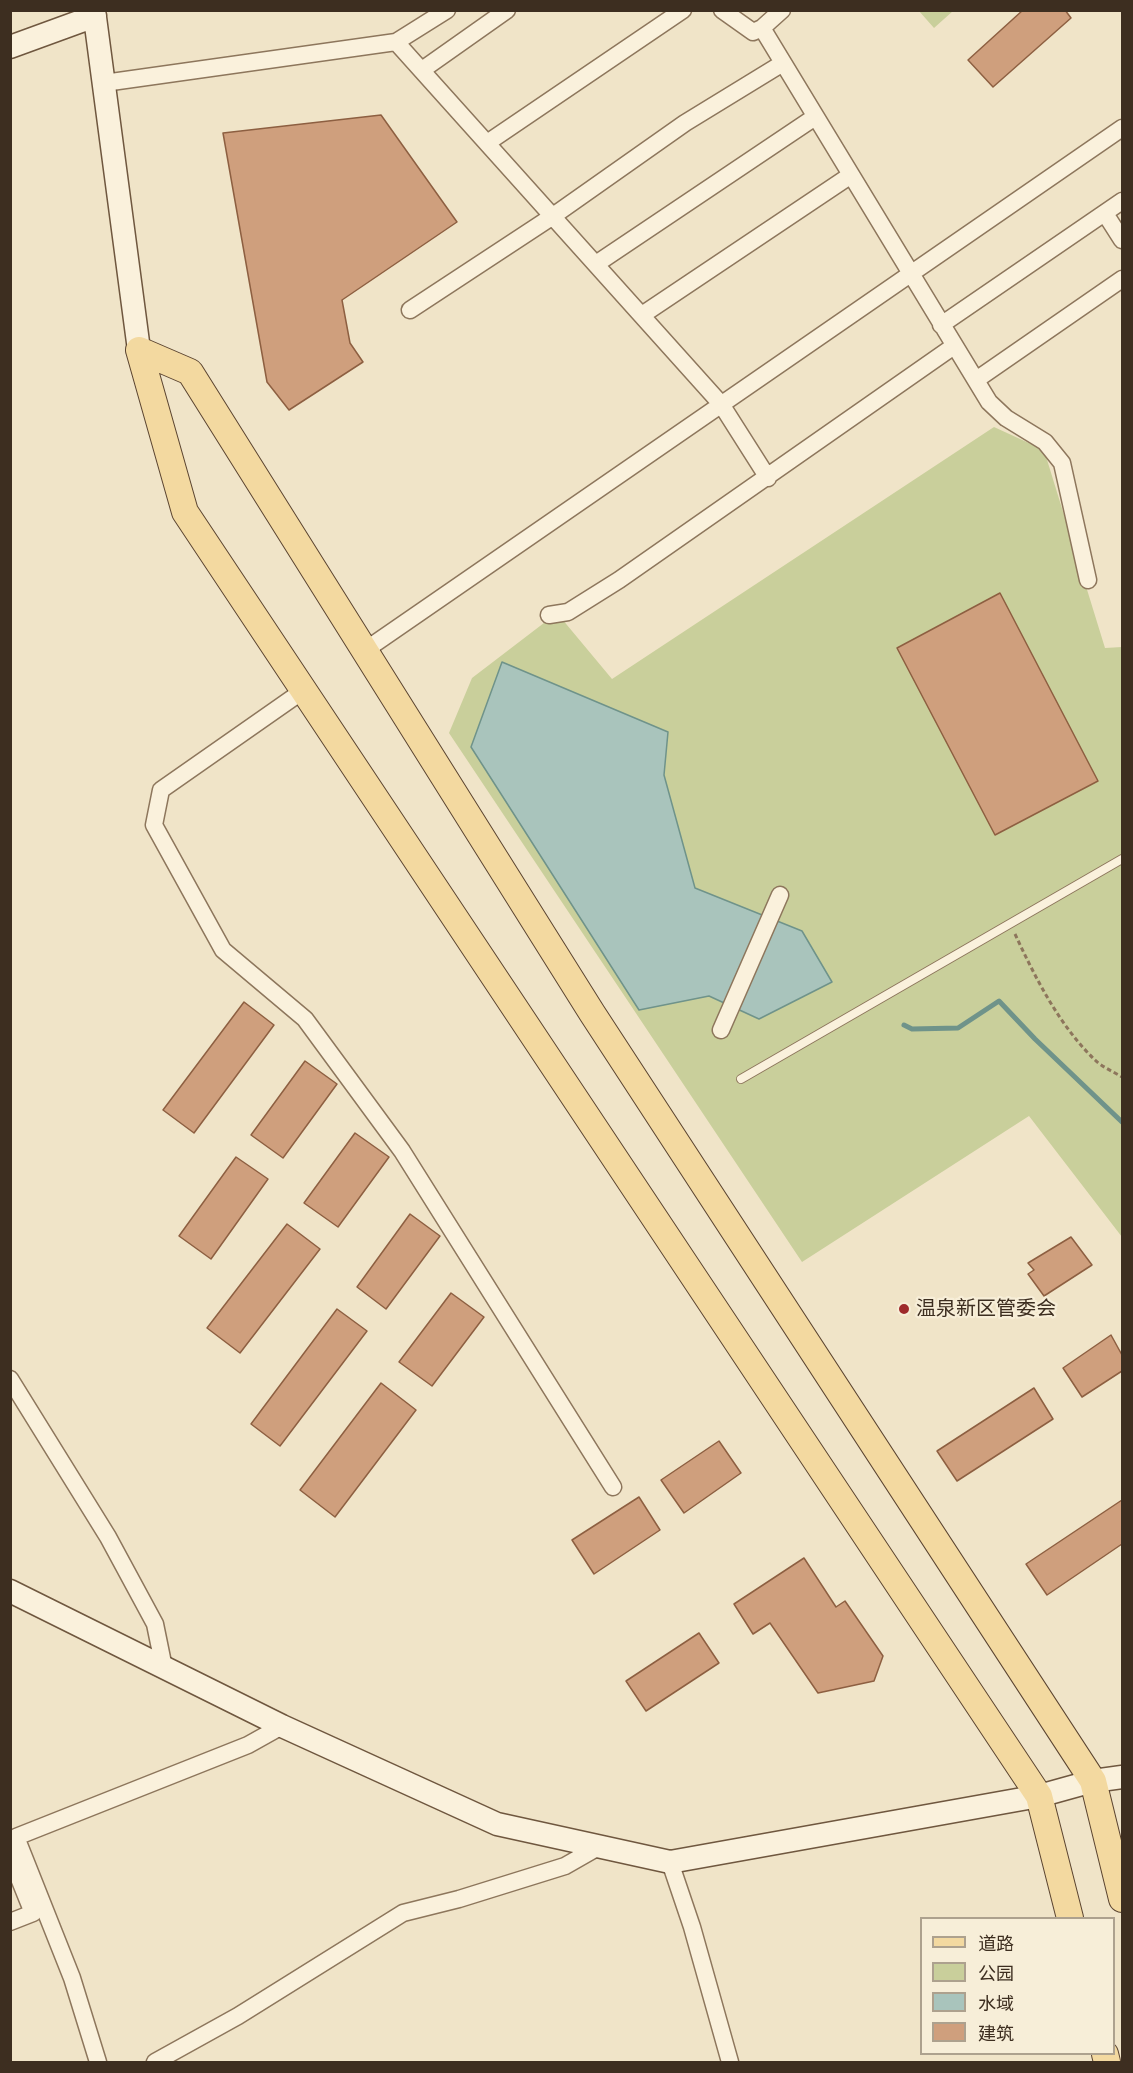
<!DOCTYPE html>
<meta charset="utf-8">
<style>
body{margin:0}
#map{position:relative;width:1133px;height:2073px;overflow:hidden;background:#f0e4c8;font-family:"Zilla Slab","Noto Sans SC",serif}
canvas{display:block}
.frame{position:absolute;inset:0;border:12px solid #3d2e20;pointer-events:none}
.legend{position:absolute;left:920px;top:1917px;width:195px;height:138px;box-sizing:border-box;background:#f7eed8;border:2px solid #ada18e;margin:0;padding:8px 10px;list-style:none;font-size:18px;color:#3d2e20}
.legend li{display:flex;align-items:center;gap:12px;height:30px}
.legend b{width:30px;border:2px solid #ada18e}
</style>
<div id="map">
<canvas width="1133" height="2073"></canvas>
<div class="frame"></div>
<ul class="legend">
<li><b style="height:8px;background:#f3d9a0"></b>道路</li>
<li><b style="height:16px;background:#c9cf9b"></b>公园</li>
<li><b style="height:16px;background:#a9c4bc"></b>水域</li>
<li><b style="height:16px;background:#cf9f7d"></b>建筑</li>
</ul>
</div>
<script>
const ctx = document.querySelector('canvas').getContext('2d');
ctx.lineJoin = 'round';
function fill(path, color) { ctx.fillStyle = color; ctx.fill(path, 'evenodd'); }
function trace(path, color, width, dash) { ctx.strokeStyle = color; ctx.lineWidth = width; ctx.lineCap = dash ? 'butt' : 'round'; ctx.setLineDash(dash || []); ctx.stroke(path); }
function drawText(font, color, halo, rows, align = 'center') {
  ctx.font = font + ' "Zilla Slab","Noto Sans SC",serif'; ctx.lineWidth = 4.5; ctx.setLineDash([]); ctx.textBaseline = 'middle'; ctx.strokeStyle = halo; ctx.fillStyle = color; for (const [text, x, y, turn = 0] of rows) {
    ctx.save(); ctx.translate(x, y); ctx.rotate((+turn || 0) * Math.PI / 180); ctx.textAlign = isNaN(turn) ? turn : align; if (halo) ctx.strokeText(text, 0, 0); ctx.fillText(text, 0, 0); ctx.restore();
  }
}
fill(new Path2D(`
 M919,11h34l-19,17z
 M994,427l50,23 61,198 17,-1v590l-93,-121 -227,146 -353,-529 23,-55 85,-65 55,66z`), '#c9cf9b');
const water = new Path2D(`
 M502,662l166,70 -4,43 31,113 107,43 30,51 -73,37 -50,-23 -70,14 -168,-263z`);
fill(water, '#a9c4bc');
trace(water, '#6f938a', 1.5);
trace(new Path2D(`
 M904,1025l8,4 46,-1 41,-27 36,38 87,83`), '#6f938a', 5);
const building = new Path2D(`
 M1023,10h42l6,8 -78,69 -25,-27z
 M381,115l76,107 -115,78 8,43 13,19 -74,48 -22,-28 -44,-249z
 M1000,593l98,188 -103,54 -98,-187z
 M244,1002l30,23 -80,108 -31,-23z
 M305,1061l32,23 -54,74 -32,-23z
 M355,1133l34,24 -51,70 -34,-24z
 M236,1157l32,22 -57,80 -32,-23z
 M410,1214l30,22 -54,73 -29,-22z
 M287,1224l33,25 -80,104 -33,-25z
 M1071,1237l21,28 -48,31 -16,-22 6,-4 -6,-7z
 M451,1293l33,24 -52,69 -33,-24z
 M337,1309l30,22 -87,115 -29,-22z
 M1111,1335l11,20v16l-40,26 -19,-29z
 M381,1383l35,27 -81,107 -35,-27z
 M1034,1388l19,31 -96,62 -20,-30z
 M719,1441l22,32 -57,40 -23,-33z
 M639,1497l21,33 -66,44 -22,-34z
 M1122,1500v44l-75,51 -21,-31z
 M804,1558l32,49 9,-6 38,55 -9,25 -56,12 -48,-70 -17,11 -19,-30z
 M699,1633l20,30 -73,48 -20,-30z`);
fill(building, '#cf9f7d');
trace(building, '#8d5f41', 1.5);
const lane = new Path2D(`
 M741,1079l381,-220`);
const street = new Path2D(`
 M722,10l31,22 9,-4
 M782,10l-20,18 227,374 17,16 39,24 17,21 26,117
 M396,42l325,362 47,74
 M422,70l85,-60
 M104,83l292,-41 51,-32
 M487,143l196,-133
 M1106,215l16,25
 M596,264l219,-147
 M410,310l143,-94 132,-93 98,-60
 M642,315l209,-140
 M941,325l181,-124
 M976,380l146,-101
 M549,615l19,-3 51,-32 335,-234
 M364,651l758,-523
 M304,690l-143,100 -7,35 69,125 82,69 97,132 211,336
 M721,1030l59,-135
 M10,1379l98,158 47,87 9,44
 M10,1856l23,57 -23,9
 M670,1862l22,65 38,135
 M98,2062l-26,-84 -56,-141 232,-92 34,-19
 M155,2062l83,-46 165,-103 56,-14 106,-33 35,-20`);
const secondary = new Path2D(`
 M94,10l45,340
 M10,47l85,-31
 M10,1591l272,135 215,98 173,38 369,-66 54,-15 29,-4`);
const primary = new Path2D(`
 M139,350l51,22 402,641 501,768 29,118
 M139,350l46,162 854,1284 31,122
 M1105,2054l2,8`);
trace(lane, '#8d765c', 10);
trace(street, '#8d765c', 19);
trace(secondary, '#6f573f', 25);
trace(primary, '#5b4430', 28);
trace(new Path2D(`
 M1015,934c21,45 44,91 80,126 7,7 19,12 27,17`), '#8d765c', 3, [4.5, 3]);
trace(lane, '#faf1dc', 8);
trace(street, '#faf1dc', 16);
trace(secondary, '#faf1dc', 22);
trace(primary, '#f3d9a0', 26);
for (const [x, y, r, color] of [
 [904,1309,6,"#9e2a2b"]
]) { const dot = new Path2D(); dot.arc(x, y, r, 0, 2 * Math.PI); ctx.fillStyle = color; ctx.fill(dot); trace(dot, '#f7eed8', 2); }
drawText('20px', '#3d2e20', '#f7eed8', [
 ["温泉新区管委会",916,1309]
], 'left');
</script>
